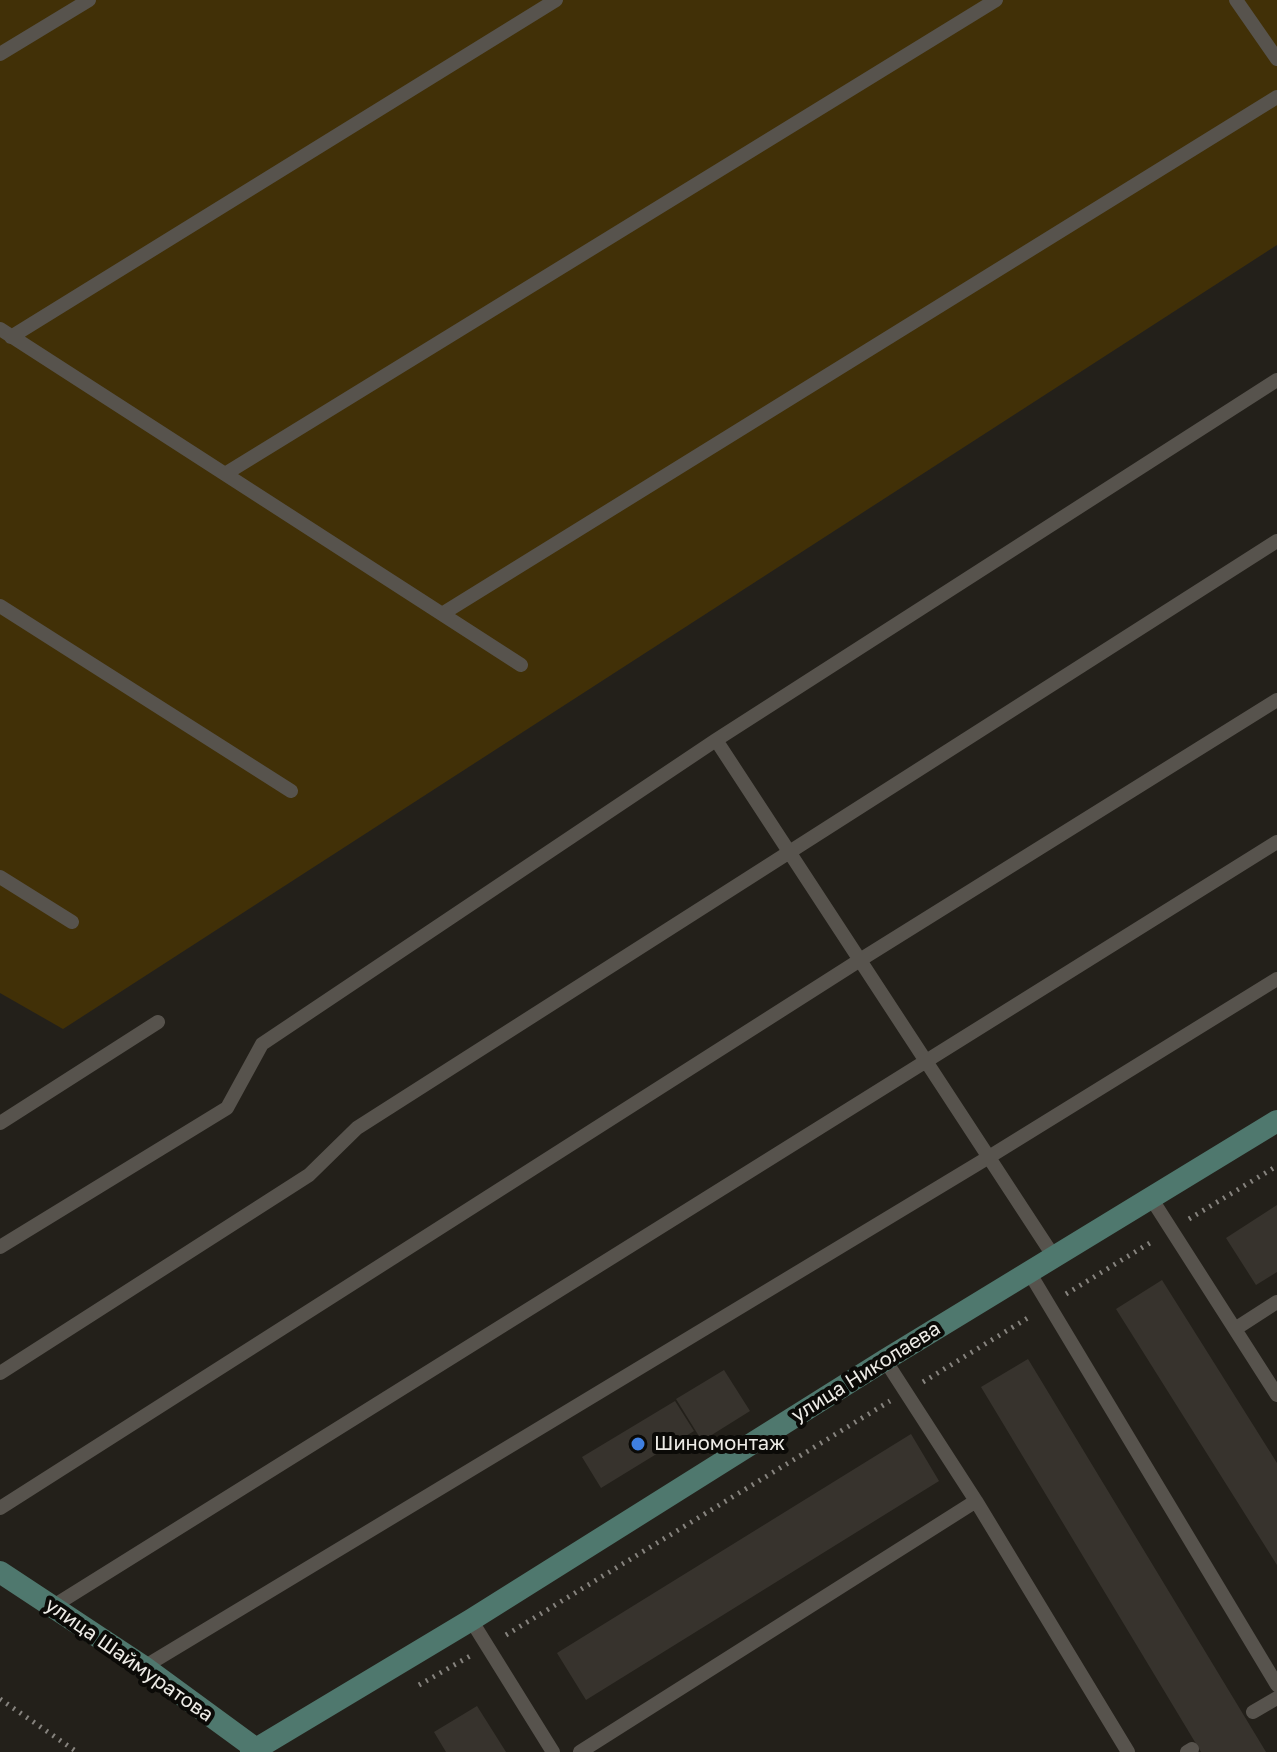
<!DOCTYPE html>
<meta charset="utf-8">
<style>
body{margin:0}
canvas{display:block;background:#23201a}
</style>
<canvas width="1277" height="1752"></canvas>
<script>
const ctx = document.querySelector('canvas').getContext('2d');
ctx.lineJoin = 'round';
function fill(path, color) { ctx.fillStyle = color; ctx.fill(path, 'evenodd'); }
function trace(path, color, width, dash) { ctx.strokeStyle = color; ctx.lineWidth = width; ctx.lineCap = dash ? 'butt' : 'round'; ctx.setLineDash(dash || []); ctx.stroke(path); }
function drawText(font, color, halo, rows, align = 'center') {
  ctx.font = font + ' "Golos Text",sans-serif'; ctx.lineWidth = 8; ctx.setLineDash([]); ctx.textBaseline = 'middle'; ctx.strokeStyle = halo; ctx.fillStyle = color; for (const [text, x, y, turn = 0] of rows) {
    ctx.save(); ctx.translate(x, y); ctx.rotate((+turn || 0) * Math.PI / 180); ctx.textAlign = isNaN(turn) ? turn : align; if (halo) ctx.strokeText(text, 0, 0); ctx.fillText(text, 0, 0); ctx.restore();
  }
}
fill(new Path2D(`
 M0,0h1277v245l-1214,784 -63,-36z`), '#413007');
fill(new Path2D(`
 M1277,1205v67l-21,13 -30,-47z
 M1162,1280l115,183v102l-161,-256z
 M1028,1359l238,393h-65l-220,-365z
 M724,1370l26,41 -48,30 -26,-42z
 M675,1401l19,30 -93,57 -19,-31z
 M911,1434l28,47 -353,219 -29,-47z
 M477,1706l29,46h-60l-12,-20z`), '#37332d');
trace(new Path2D(`
 M1189,1219l88,-53
 M1066,1294l87,-53
 M923,1382l108,-66
 M506,1635l384,-234
 M419,1685l51,-29
 M0,1699l77,53`), '#86837e', 5, [2, 6]);
trace(new Path2D(`
 M1236,0l41,59
 M0,54l89,-54
 M0,329l521,336
 M11,337l545,-337
 M225,474l771,-474
 M0,606l291,185
 M442,614l835,-517
 M716,740l338,517
 M0,877l72,45
 M0,1123l158,-101
 M1151,1198l126,197
 M0,1247l227,-139 35,-64 454,-304 561,-360
 M1029,1272l248,413
 M1235,1329l42,-27
 M885,1360l91,141
 M0,1373l309,-198 48,-47 920,-587
 M0,1508l860,-548 417,-260
 M52,1607l1225,-765
 M471,1620l82,132
 M144,1667l845,-510 288,-178
 M1253,1712l24,-14
 M580,1752l396,-251 152,251
 M1187,1752l5,-3`), '#57534d', 14);
trace(new Path2D(`
 M0,1572l144,95 112,82
 M251,1752l220,-132 414,-260 392,-239`), '#4f786e', 22);
for (const [x, y, r, color] of [
 [638,1444,8,"#3f7fe0"]
]) { const dot = new Path2D(); dot.arc(x, y, r, 0, 2 * Math.PI); ctx.fillStyle = color; ctx.fill(dot); trace(dot, '#0b0a07', 3); }
drawText('20px', '#edebe6', '#0b0a07', [
 ["улица Николаева",866,1372,-32],
 ["улица Шаймуратова",129,1660,35]
]);
drawText('20px', '#edebe6', '#0b0a07', [
 ["Шиномонтаж",654,1444]
], 'left');
</script>
